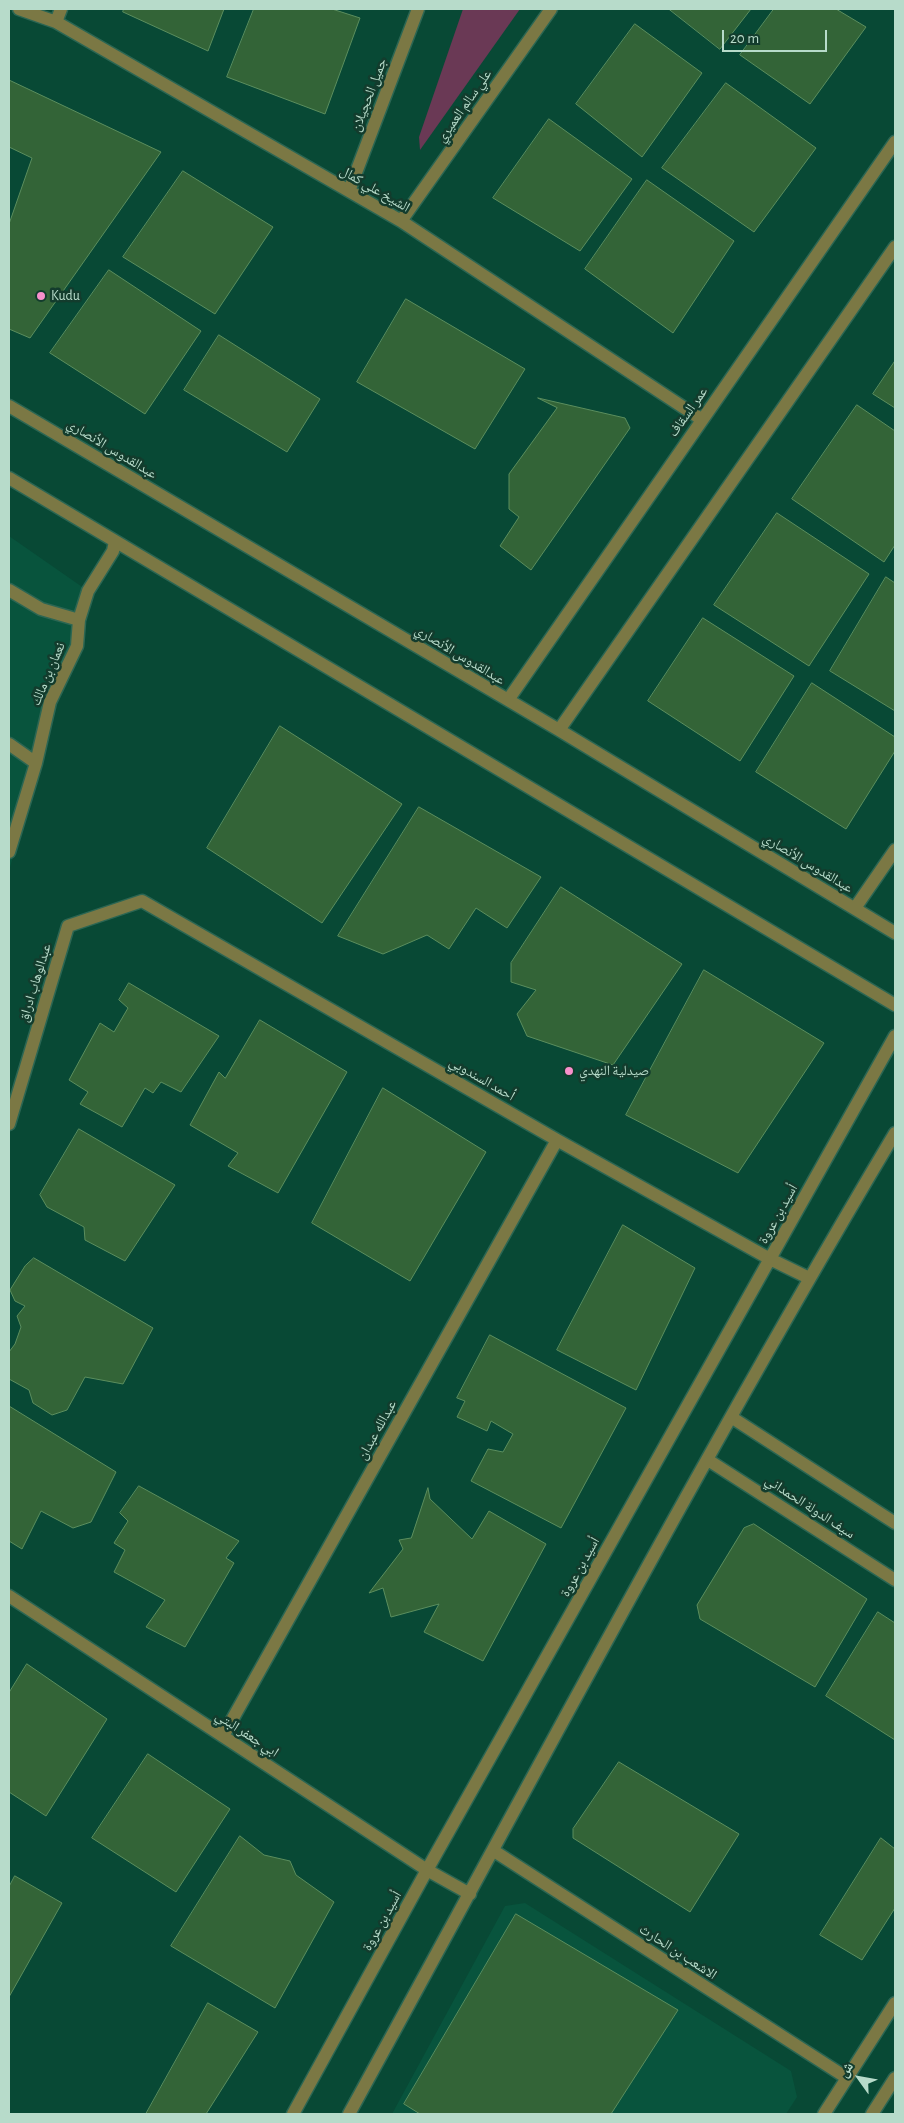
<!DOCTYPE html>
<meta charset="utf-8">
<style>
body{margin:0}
#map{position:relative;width:904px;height:2123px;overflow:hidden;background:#084935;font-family:"Alegreya Sans","Noto Naskh Arabic",sans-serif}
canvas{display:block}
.frame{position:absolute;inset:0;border:10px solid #b7dbca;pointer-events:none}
.north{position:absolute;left:834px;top:2053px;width:50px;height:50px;-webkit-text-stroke:4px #133c2d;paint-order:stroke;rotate:302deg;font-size:14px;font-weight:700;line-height:20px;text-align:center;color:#b7dbca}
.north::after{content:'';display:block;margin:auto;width:18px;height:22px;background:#b7dbca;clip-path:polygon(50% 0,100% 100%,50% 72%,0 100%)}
.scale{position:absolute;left:722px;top:30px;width:105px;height:22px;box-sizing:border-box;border:2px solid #b7dbca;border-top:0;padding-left:6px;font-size:15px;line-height:18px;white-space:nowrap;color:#b7dbca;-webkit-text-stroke:4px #133c2d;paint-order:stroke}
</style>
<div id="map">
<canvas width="904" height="2123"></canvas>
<div class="frame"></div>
<div class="north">ش</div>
<div class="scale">20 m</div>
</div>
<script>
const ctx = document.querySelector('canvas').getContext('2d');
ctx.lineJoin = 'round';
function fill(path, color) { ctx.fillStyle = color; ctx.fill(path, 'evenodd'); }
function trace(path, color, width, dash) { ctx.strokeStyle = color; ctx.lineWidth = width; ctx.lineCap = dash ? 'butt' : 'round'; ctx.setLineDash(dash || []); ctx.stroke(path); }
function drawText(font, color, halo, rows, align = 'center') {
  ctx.font = font + ' "Alegreya Sans","Noto Naskh Arabic",sans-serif'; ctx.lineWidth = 5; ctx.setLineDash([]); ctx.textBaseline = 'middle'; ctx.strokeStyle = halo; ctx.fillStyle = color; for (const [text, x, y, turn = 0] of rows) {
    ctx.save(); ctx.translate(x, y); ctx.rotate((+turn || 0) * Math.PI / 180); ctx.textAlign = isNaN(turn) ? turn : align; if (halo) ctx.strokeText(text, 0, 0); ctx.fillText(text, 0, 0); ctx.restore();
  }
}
fill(new Path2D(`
 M9,536l79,55 -79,280z
 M525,1903l266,168 6,26 -11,17h-394l113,-208z`), '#08543d');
fill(new Path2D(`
 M463,9h57l-100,141 -1,-13z`), '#6a3955');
const building = new Path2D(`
 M124,9h100l-16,42 -85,-39z
 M254,9h78l28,9 -35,96 -98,-37z
 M669,9h82l-31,40z
 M774,9h62l30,18 -56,77 -70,-49z
 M635,24l67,49 -60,84 -66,-53z
 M9,80l152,72 -131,186 -21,-9v-105l23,-66 -23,-11z
 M726,83l90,65 -62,84 -92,-64z
 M549,119l83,60 -52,72 -87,-53z
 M183,171l90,56 -58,87 -92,-57z
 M647,180l87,61 -61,92 -88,-64z
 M109,270l92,61 -56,83 -95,-61z
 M406,299l119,70 -50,80 -118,-67z
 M219,335l101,64 -33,53 -103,-62z
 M895,361v47l-22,-14z
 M538,398l87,20 5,10 -99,142 -31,-24 19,-29 -10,-8v-35l48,-66z
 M857,405l38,26v114l-11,17 -92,-63z
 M777,513l92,61 -60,92 -95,-61z
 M886,577l9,6v128l-65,-40z
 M703,618l91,58 -54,85 -92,-60z
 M812,683l83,54v14l-49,78 -90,-57z
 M280,726l122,78 -80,119 -115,-75z
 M419,807l122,70 -34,51 -31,-20 -27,41 -22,-14 -44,19 -45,-18z
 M561,887l121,77 -69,101 -86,-29 -10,-22 19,-24 -25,-8v-19z
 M704,970l120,73 -86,130 -112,-58z
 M129,983l90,53 -38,56 -20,-10 -8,11 -8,-5 -23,39 -42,-23 8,-12 -19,-12 31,-57 14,9 14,-24 -9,-8z
 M260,1020l87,52 -69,121 -50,-27 10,-13 -48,-28 29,-53 6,6z
 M383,1088l103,64 -76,129 -98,-58z
 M79,1129l96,56 -50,76 -40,-21 -1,-13 -37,-20 -7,-12z
 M623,1225l72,43 -59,122 -79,-40z
 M34,1258l119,70 -30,56 -38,-7 -18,33 -15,5 -19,-12 -4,-13 -20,-11v-27l6,-8 6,-17 -4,-11 8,-10 -10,-5 -5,-11 15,-24z
 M490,1335l136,73 -65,120 -90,-47 17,-32 15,3 10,-18 -22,-13 -4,10 -30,-14 8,-16 -8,-3z
 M9,1406l107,66 -25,50 -18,6 -32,-17 -19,38 -13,-8z
 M139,1486l100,55 -13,17 8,5 -49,84 -39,-20 19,-27 -51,-28 11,-22 -11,-7 14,-22 -8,-8z
 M428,1488l2,11 42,40 17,-28 57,33 -63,117 -59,-29 15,-28 -48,13 -8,-29 -14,5 34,-44 -4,-9 12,-2z
 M754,1524l113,75 -52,88 -115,-68 -3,-14 47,-77z
 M878,1612l17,11v117l-69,-44z
 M27,1664l80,55 -61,97 -37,-24v-99z
 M148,1754l82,55 -54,83 -84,-54z
 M619,1762l120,72 -49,78 -117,-74v-9z
 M240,1836l24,19 26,6 6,14 38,27 -59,106 -104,-62z
 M881,1838l14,11v59l-33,52 -42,-25z
 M15,1876l47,27 -53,94v-110z
 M516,1914l162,96 -67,104h-191l-16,-10z
 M208,2003l50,29 -52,82h-60z`);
fill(building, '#336437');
trace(building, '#5b8e5e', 1);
const minor = new Path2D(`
 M19,9l37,13 345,199 300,198
 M56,22l5,-13
 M349,191l69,-182
 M401,221l150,-212
 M9,406l550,324 336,203
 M9,478l886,527
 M9,590l32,19 38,11
 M508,700l387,-558
 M559,730l336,-483
 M9,744l27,19
 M9,852l27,-89 14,-61 27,-56 2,-26 9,-29 25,-40 2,-10
 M855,908l40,-58
 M9,1124l59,-198 74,-25 415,239 213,119 39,19
 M731,1417l164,106
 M708,1460l187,120
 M9,1596l418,274 43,24
 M223,1736l334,-596
 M494,1851l353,227
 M293,2114l134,-244 468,-834
 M349,2114c180,-328 354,-659 546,-981
 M824,2114l71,-111
 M872,2114l23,-36`);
trace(minor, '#2b6653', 15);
trace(minor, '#7b7844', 12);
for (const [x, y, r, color] of [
 [41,296,5,"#f890cb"],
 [569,1071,5,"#f890cb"]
]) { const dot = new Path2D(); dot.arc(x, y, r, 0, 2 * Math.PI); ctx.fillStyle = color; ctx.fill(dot); trace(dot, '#133c2d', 2); }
drawText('14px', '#b7dbca', '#133c2d', [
 ["جميل الحجيلان",369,95,-69],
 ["علي سالم العميري",464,106,-55],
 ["الشيخ علي كمال",375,189,30],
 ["عمر السقاف",688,412,-55],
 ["عبدالقدوس الأنصاري",112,449,31],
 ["عبدالقدوس الأنصاري",460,655,31],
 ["نعمان بن مالك",48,674,-67],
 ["عبدالقدوس الأنصاري",808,863,31],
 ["عبدالوهاب ادراق",35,983,-73],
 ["أحمد السندوبي",482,1079,30],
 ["أسيد بن عروة",778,1214,-61],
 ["عبدالله عبدان",377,1430,-61],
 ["سيف الدولة الحمداني",810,1507,33],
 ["أسيد بن عروة",580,1567,-61],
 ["ابي جعفر البتي",247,1734,33],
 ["أسيد بن عروة",382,1921,-61],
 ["الاشعب بن الحارث",678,1952,33]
]);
drawText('14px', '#b7dbca', '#133c2d', [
 ["Kudu",51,296],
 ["صيدلية النهدي",579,1071]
], 'left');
</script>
